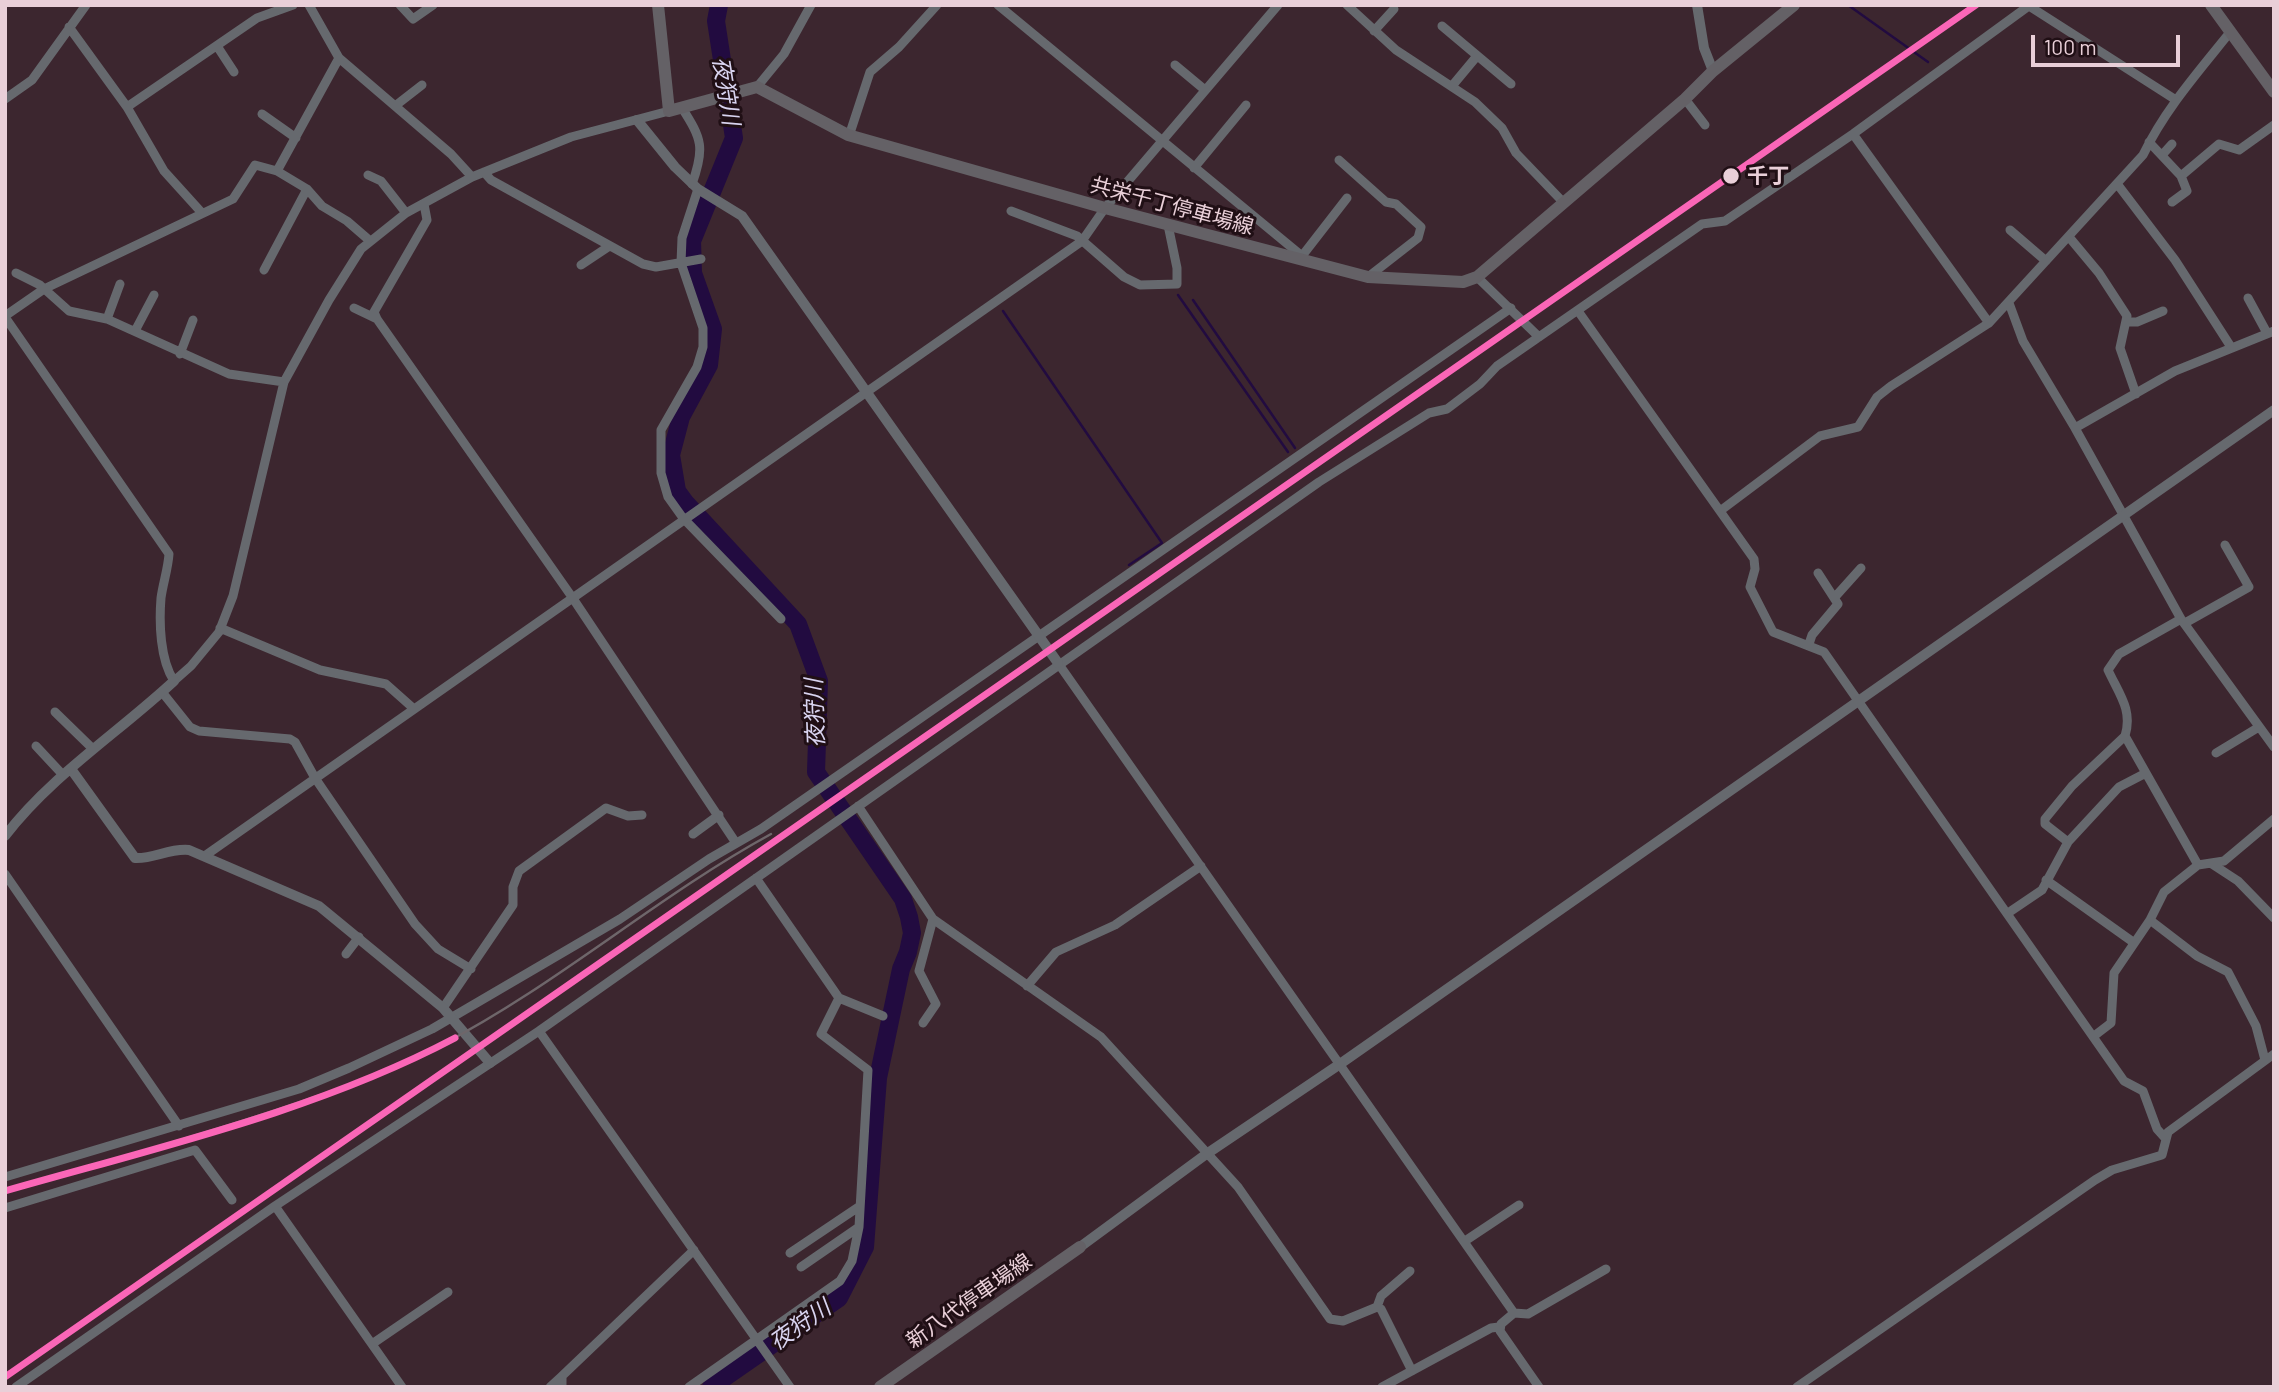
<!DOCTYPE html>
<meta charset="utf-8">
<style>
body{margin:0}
#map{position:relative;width:2279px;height:1392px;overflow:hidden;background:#3c262f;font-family:Barlow,sans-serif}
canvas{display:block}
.frame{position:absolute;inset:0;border:7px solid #e9cfd8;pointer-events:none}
.scale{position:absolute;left:2031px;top:35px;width:149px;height:32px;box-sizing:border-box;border:4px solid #e9cfd8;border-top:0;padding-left:9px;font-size:21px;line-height:24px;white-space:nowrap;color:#e9cfd8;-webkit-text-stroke:5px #200f15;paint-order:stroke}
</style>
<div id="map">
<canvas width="2279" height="1392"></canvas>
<div class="frame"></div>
<div class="scale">100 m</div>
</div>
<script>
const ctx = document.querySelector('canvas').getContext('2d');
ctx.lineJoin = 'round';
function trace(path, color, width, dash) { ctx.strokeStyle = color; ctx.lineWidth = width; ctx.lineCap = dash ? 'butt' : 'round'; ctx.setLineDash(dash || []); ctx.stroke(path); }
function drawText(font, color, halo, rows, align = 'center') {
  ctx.font = font + ' Barlow,"Noto Sans JP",sans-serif'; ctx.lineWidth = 6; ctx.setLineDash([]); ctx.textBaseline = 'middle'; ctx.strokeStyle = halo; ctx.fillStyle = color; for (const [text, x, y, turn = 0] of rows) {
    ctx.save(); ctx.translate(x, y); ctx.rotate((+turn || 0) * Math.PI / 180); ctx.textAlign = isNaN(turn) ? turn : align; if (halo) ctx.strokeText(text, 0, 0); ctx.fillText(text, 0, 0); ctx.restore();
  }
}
trace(new Path2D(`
 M1848,5l80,57
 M1178,295l110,157
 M1193,300l102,148
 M1003,311l159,232 -33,22`), '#220b40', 2.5);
trace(new Path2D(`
 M711,1387l128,-89 26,-51 13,-169 23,-109 7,-17 4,-19 -3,-16 -6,-18 -87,-127 3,-91 -21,-57 -113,-122 -8,-11 -6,-36 10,-38 28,-52 4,-36 -20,-56 -1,-32 42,-103 -18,-117 3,-16`), '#220b40', 18);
trace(new Path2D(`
 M309,5l30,53 112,96 21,23
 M400,5l13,14 20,-14
 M998,5l304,251 1,4
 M1347,5l49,45 79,52 27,26 14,25 47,49
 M2029,6l147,94
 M1442,26l69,58
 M69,27l58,80 37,64 38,42
 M1374,31l20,-22
 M217,46l17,26
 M1175,65l30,25
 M1452,86l25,-30
 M757,87l27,-33 27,-49
 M5,99l27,-19 54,-75
 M1685,99l20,26
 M395,106l27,-21
 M127,107l130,-89 36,-13
 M682,108c20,31 23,40 10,76
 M262,114l34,24
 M1853,134l136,189
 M849,136l21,-64 29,-25 38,-42
 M2149,142l32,34 6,15 -15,11
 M2163,154l9,-10
 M1339,160l47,42 10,2 25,23 -3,11 -50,39
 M1194,168l52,-63
 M277,171l30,18 15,17 25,15 22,19
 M484,172l7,8 152,84 13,3 45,-8
 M368,175l13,6 25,32
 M2181,176l38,-32 20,6 35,-25
 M2118,185l57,75 56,87
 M698,189l-16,49 -1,25 22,65v19l-6,20 -36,63v43l7,24 15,21 98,101
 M424,204l3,16 -53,92 3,7 195,278 164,246
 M1011,211l66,25 47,41 16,8 37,-1v-16l-9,-43
 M2010,230l36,31
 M2069,237l30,36 28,43 -7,32 16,46
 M1302,256l45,-58
 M581,265l27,-18
 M264,270l43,-81
 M16,273l24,12 29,26 38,8 122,55 55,8
 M1477,277l62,60
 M2248,298l19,35
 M2009,303l14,38 52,87 106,191 93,128
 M354,308l23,11
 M1578,311l176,248 1,10 -5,18 23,45 51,20 300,429 19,10 14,38 9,10
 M5,316l39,-27 189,-90 22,-34 22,6 62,-113
 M5,317l164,237c-1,15 -6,29 -8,44 -2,25 -1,62 13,83l17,-15 28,-34 14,-36 51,-214 45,-82 32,-51 45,-36 66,-36 99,-40 98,-26
 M107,319l13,-35
 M2127,322h10l26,-11
 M135,331l19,-36
 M180,354l13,-34
 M2075,428l100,-57 99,-40
 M1720,511l100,-75 38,-9 19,-30 14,-11 98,-63 154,-168c22,-46 56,-84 88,-124
 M1835,597l26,-29
 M2181,619l-62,35 -11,16c11,24 25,40 17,66l73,129
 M2185,623l64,-36 -24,-42
 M220,628l100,42 66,14 27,24
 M1809,644l3,-9 26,-31 -20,-31
 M1058,663l456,650 -13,11 -1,7 39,56
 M162,692l28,35 9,4 91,8 5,3 20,36 100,146 23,25 33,20
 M55,712l38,37
 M36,746l27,29
 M2216,753l43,-26
 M858,806l75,113 168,118 137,150 92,132 13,2 34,-14 4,2 31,62
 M693,834l26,-19
 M2068,842l-23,-18v-5l27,-33 53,-50
 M206,855l876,-614 23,-33 173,-203
 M2212,864l26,17 36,37
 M5,874l174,252
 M2046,880l87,62
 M2008,913l34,-23 26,-48 51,-55 25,-13
 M2150,920l47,36 31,16 28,54 9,34
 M346,954l13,-17
 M1027,986l29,-34 59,-27 86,-59
 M839,998l44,18
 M443,1008l70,-103v-18l6,-16 87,-63 22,8 14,-1
 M923,1023l13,-19 -17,-33 14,-52
 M539,1031l251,356
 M2094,1036l17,-13 3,-50 36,-53 14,-28 34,-27 26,-4 50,-42
 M5,1177l294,-88 50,-21 83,-39 188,-110 89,-60 52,-30 750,-521
 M275,1206l127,181
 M5,1208l190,-58 37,50
 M1465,1241l54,-36
 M790,1253l70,-47
 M801,1267l58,-40
 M1377,1307l4,-11 29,-25
 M1514,1313l14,1 78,-45
 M372,1344l76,-52
 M16,1387l259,-181 264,-175 780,-549 110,-69 18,-4 33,-25 17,-18 205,-142 23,-3 128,-87 177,-129
 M550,1387l12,-11
 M562,1387v-11l132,-126
 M689,1387l151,-106 12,-20 7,-34 9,-157 -47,-36 18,-36 -83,-120
 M1382,1387l109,-59 8,-1
 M1797,1387l298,-207 17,-10 50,-15 6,-23 106,-78`), '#66696e', 9);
trace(new Path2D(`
 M1697,5l7,43 9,23
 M637,120l38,47 23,22 44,27 316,447
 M71,769l64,89c19,1 34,-10 54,-8l130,56 124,102 47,55
 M5,836c47,-61 113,-103 169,-155
 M1080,1247l125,-92 135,-91 934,-654`), '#66696e', 10);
trace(new Path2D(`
 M658,5l11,106 88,-24 91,48 257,73 263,69 95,5 14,-5 208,-178 28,-28 81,-66
 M2211,5l63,87
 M880,1387l200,-140`), '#646166', 12);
trace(new Path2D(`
 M5,1191c87,-25 173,-49 259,-77 61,-20 120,-40 177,-69 116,-60 215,-148 330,-211`), '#6e666a', 2.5);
trace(new Path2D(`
 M5,1191c150,-43 312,-80 450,-153
 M5,1377l1971,-1372`), '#fa66b7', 7);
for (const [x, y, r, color] of [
 [1731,176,9,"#e9cfd8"]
]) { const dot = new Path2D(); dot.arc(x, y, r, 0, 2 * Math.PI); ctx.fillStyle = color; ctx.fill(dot); trace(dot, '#200f15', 2.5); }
drawText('bold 21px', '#e9cfd8', '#200f15', [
 ["千丁",1747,176]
], 'left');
drawText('21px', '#e9cfd8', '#200f15', [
 ["共栄千丁停車場線",1172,206,15],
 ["新八代停車場線",969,1301,-35]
]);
drawText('italic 23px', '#d8d3ef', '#200f15', [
 ["夜狩川",726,91,81],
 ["夜狩川",815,713,-92],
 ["夜狩川",800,1325,-35]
]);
</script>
